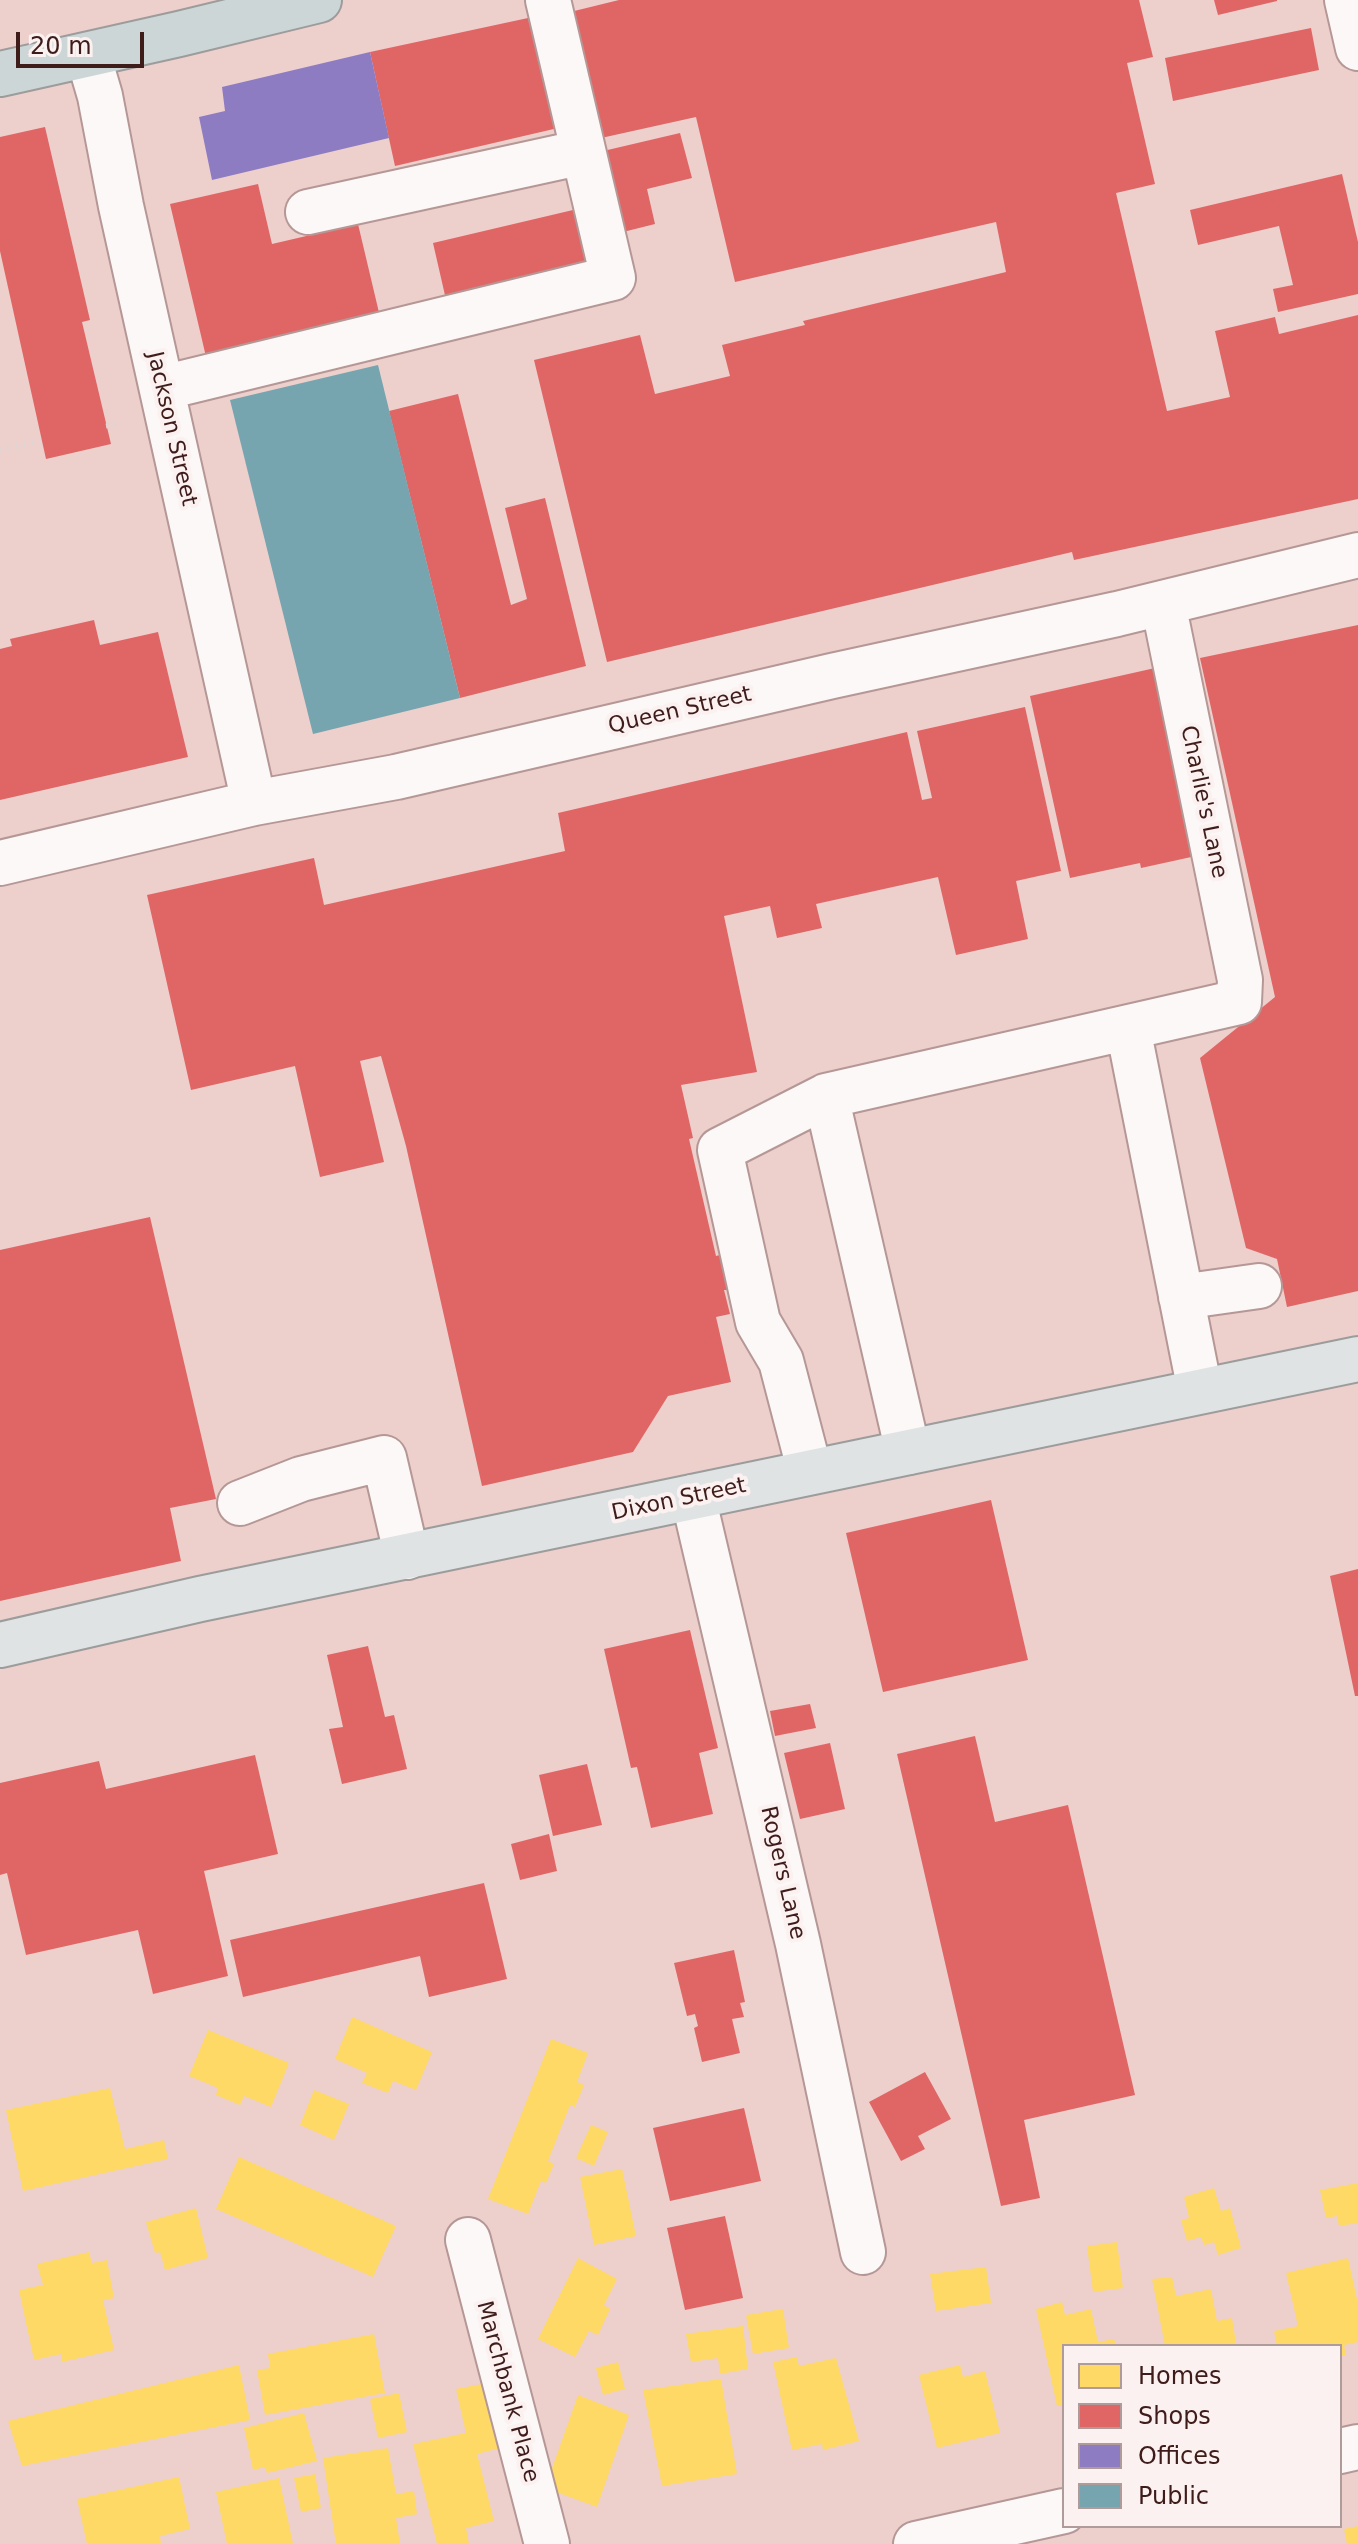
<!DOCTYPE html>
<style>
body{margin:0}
#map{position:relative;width:1358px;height:2544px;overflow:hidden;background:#edcfcc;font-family:"DejaVu Sans",sans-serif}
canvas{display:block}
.legend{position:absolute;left:1062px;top:2344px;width:280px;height:184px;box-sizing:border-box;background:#fbf1f0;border:2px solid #af9c9a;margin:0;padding:10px 14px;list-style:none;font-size:24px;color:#3d1c1a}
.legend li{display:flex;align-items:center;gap:16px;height:40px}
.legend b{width:40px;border:2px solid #af9c9a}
.scale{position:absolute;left:16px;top:32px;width:128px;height:36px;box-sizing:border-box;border:4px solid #3d1c1a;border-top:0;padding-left:10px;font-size:24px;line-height:28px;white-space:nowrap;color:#3d1c1a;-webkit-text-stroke:6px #fbf1f0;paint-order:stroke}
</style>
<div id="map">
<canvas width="1358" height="2544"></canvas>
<ul class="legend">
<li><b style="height:22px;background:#ffd966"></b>Homes</li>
<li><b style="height:22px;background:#e06666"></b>Shops</li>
<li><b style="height:22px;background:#8e7cc3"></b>Offices</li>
<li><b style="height:22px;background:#76a5af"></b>Public</li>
</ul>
<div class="scale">20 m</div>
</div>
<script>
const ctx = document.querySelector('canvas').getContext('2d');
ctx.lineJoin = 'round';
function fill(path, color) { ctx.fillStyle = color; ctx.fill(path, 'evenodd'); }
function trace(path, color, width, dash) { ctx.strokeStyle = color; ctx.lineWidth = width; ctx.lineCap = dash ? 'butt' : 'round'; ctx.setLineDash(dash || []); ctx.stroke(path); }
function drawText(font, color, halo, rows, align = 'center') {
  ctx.font = font + ' "DejaVu Sans",sans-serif'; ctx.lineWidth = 8; ctx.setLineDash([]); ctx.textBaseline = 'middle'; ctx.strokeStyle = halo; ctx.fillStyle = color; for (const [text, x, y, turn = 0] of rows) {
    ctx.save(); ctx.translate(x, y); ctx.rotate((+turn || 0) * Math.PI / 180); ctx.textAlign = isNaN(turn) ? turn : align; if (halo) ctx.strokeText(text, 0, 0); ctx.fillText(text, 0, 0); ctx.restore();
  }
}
fill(new Path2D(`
 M352,2017l80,35 -16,38 -23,-9 -5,12 -26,-10 5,-10 -32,-14z
 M208,2030l81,33 -18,44 -27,-11 -4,9 -24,-10 2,-7 -29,-12z
 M551,2039l37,14 -11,29 7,3 -9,22 -5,-2 -22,56 6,3 -8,19 -5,-2 -13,33 -40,-15z
 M110,2088l15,61 39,-9 4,19 -145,32 -17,-81z
 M314,2090l35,14 -15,36 -34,-15z
 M591,2125l17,7 -14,34 -18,-8z
 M239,2157l157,69 -23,51 -157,-68z
 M622,2169l14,67 -42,9 -14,-68z
 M1358,2183v40l-19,3 -2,-10 -11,2 -6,-28z
 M1214,2188l7,23 9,-3 11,40 -23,7 -4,-13 -10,3 -3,-8 -14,4 -6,-21 8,-2 -5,-21z
 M196,2208l12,50 -43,12 -5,-18 -5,1 -9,-31z
 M1117,2242l6,46 -30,4 -6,-46z
 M89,2252l3,11 15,-3 7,38 -11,2 11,50 -52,12 -1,-8 -27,6 -15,-70 24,-5 -6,-21z
 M578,2258l39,21 -13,26 6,4 -12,26 -9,-4 -14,26 -37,-18z
 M1348,2258l10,46v38l-14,3 2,10 -6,1v-10h-63l-3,-15 24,-5 -12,-53z
 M986,2267l5,36 -55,8 -6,-37z
 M1172,2277l4,19 35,-7 6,32 15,-3 4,25 -8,3h-63l-13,-67z
 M1062,2302l3,13 26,-6 7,33 16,-3 2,7h-52v59l-7,1 -21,-97z
 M783,2309l6,39 -36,6 -7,-39z
 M743,2326l5,43 -28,5 -2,-16 -27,4 -5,-28z
 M374,2334l11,59 -120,22 -8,-45 13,-2 -2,-14z
 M797,2357l2,9 37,-8 23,83 -36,9 -1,-6 -30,6 -19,-88z
 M618,2362l7,27 -22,6 -7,-27z
 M239,2365l11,55 -228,46 -14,-45z
 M960,2365l3,12 22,-6 15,62 -63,15 -18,-73z
 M721,2379l16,95 -75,12 -19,-96z
 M492,2382l16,64 -31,8 17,67 -28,7 3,16h-32l-24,-100 53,-11 -10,-44z
 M399,2393l8,39 -29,6 -8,-39z
 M578,2395l51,20 -32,92 -52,-19z
 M304,2413l13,48 -50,12 -2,-6 -12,3 -9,-42z
 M388,2448l8,46 18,-3 3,23 -21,4 4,26h-64l-13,-86z
 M315,2474l6,34 -20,4 -7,-34z
 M179,2477l11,52 -30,7 1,8h-74l-10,-45z
 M279,2478l14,66h-66l-11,-52z
 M1358,2526v18h-11l-3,-15z`), '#ffd966');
fill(new Path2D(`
 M619,0h520l14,57 -26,6 28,121 -39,9 51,218 63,-14 -15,-66 60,-14 4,17 79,-19v184l-284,61 -2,-8 -465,110 -73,-302 106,-25 15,59 75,-18 -8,-31 83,-20 -2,-4 203,-49 -10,-50 -261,60 -39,-165 -104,23 -30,-126z
 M1214,0h63v1l-59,14z
 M528,18l30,110 -163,38 -25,-114z
 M1311,28l8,42 -146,31 -8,-43z
 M45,127l45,193 -8,2 29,122 -65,15 -46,-208v-114z
 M680,133l12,45 -45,11 8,35 -36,9 -20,-81z
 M1342,174l16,68v52l-80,18 -5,-23 20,-4 -14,-59 -81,19 -8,-35z
 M258,184l14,60 86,-20 23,97 -174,40 -37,-157z
 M573,210l15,61 -141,33 -14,-61z
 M458,394l53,211 16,-6 -22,-91 40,-10 41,168 -126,32 -71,-287z
 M94,620l6,25 58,-13 30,125 -188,43v-151l12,-3 -2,-7z
 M1358,625v666l-71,16 -10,-48 -31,-11 -46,-190 75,-61 -75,-339z
 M1164,666l41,188 -64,14 -1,-5 -70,15 -40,-182z
 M1025,707l36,164 -45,10 12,58 -72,16 -18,-78 -122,27 6,24 -45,10 -7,-32 -46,10 33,156 -76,13 12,53 -4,1 27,117 4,-1 8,35h-4l6,24 -14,3 15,65 -63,14 -35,56 -151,34 -76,-340 -25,-90 -21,5 24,101 -64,15 -25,-111 -104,24 -44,-195 167,-37 10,47 241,-54 -7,-38 349,-81 15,68 10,-2 -15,-67z
 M150,1217l66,282 -46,9 11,53 -181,40v-351z
 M991,1500l37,160 -145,32 -37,-159z
 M1358,1569v127h-3l-25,-120z
 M690,1630l28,118 -19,5 14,61 -62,14 -14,-61 -6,1 -27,-119z
 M368,1646l17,71 9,-2 13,54 -65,15 -13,-55 14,-2 -16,-72z
 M810,1704l6,24 -41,8 -5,-25z
 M975,1736l20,86 73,-17 67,290 -111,25 16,78 -39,8 -104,-452z
 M830,1743l15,66 -45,10 -16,-66z
 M255,1755l23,99 -74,17 24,105 -75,18 -15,-64 -112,25 -19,-82 -7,2v-92l99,-22 7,28z
 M587,1764l15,61 -49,11 -14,-61z
 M549,1834l8,37 -37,9 -9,-36z
 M484,1883l23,96 -78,18 -9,-41 -177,41 -13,-57z
 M734,1950l11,52 -5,1 4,14 -12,2 8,34 -38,9 -8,-34 4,-2 -3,-12 -8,2 -13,-53z
 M925,2072l26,47 -33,17 7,13 -24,12 -32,-59z
 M744,2108l17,73 -91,20 -17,-73z
 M725,2216l18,82 -58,12 -18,-82z`), '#e06666');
fill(new Path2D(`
 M370,52l19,86 -177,42 -13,-63 26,-6 -3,-24z`), '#8e7cc3');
fill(new Path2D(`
 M378,365l82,333 -147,36 -83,-334z`), '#76a5af');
const minor = new Path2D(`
 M1347,0l11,48
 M88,55l12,41 21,110 133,597
 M308,212l275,-60
 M162,388l451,-110 -65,-278
 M0,863l254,-60 142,-26 436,-101 285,-62 241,-59
 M1128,1028l72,363
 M826,1096l82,356
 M1181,1297l78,-11
 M810,1472l-29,-111 -23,-39 -38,-172 106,-54 413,-94 1,-22 -77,-377
 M693,1497l105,447 65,308
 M240,1503l61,-24 83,-21 23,99
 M468,2240l79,304
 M1340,2451l18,-4
 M916,2544l148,-33`);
const major = new Path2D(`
 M0,1645l200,-46 1158,-240`);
const highway = new Path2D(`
 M0,74l179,-40 140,-34`);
trace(minor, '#b59896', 48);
trace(major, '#9c9c9c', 48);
trace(highway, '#9c9c9c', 48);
trace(new Path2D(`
 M106,426l12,-2
 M0,450l42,-9`), '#dfd5d4', 5, [2, 6]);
trace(minor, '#fcf8f7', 44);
trace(major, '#dfe3e4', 44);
trace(highway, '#ccd6d6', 44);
drawText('22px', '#3d1c1a', '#fbf1f0', [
 ["Jackson Street",171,429,77],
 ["Queen Street",680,711,-13],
 ["Charlie's Lane",1203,802,78],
 ["Dixon Street",679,1500,-12],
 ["Rogers Lane",782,1873,77],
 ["Marchbank Place",507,2392,75]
]);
</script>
